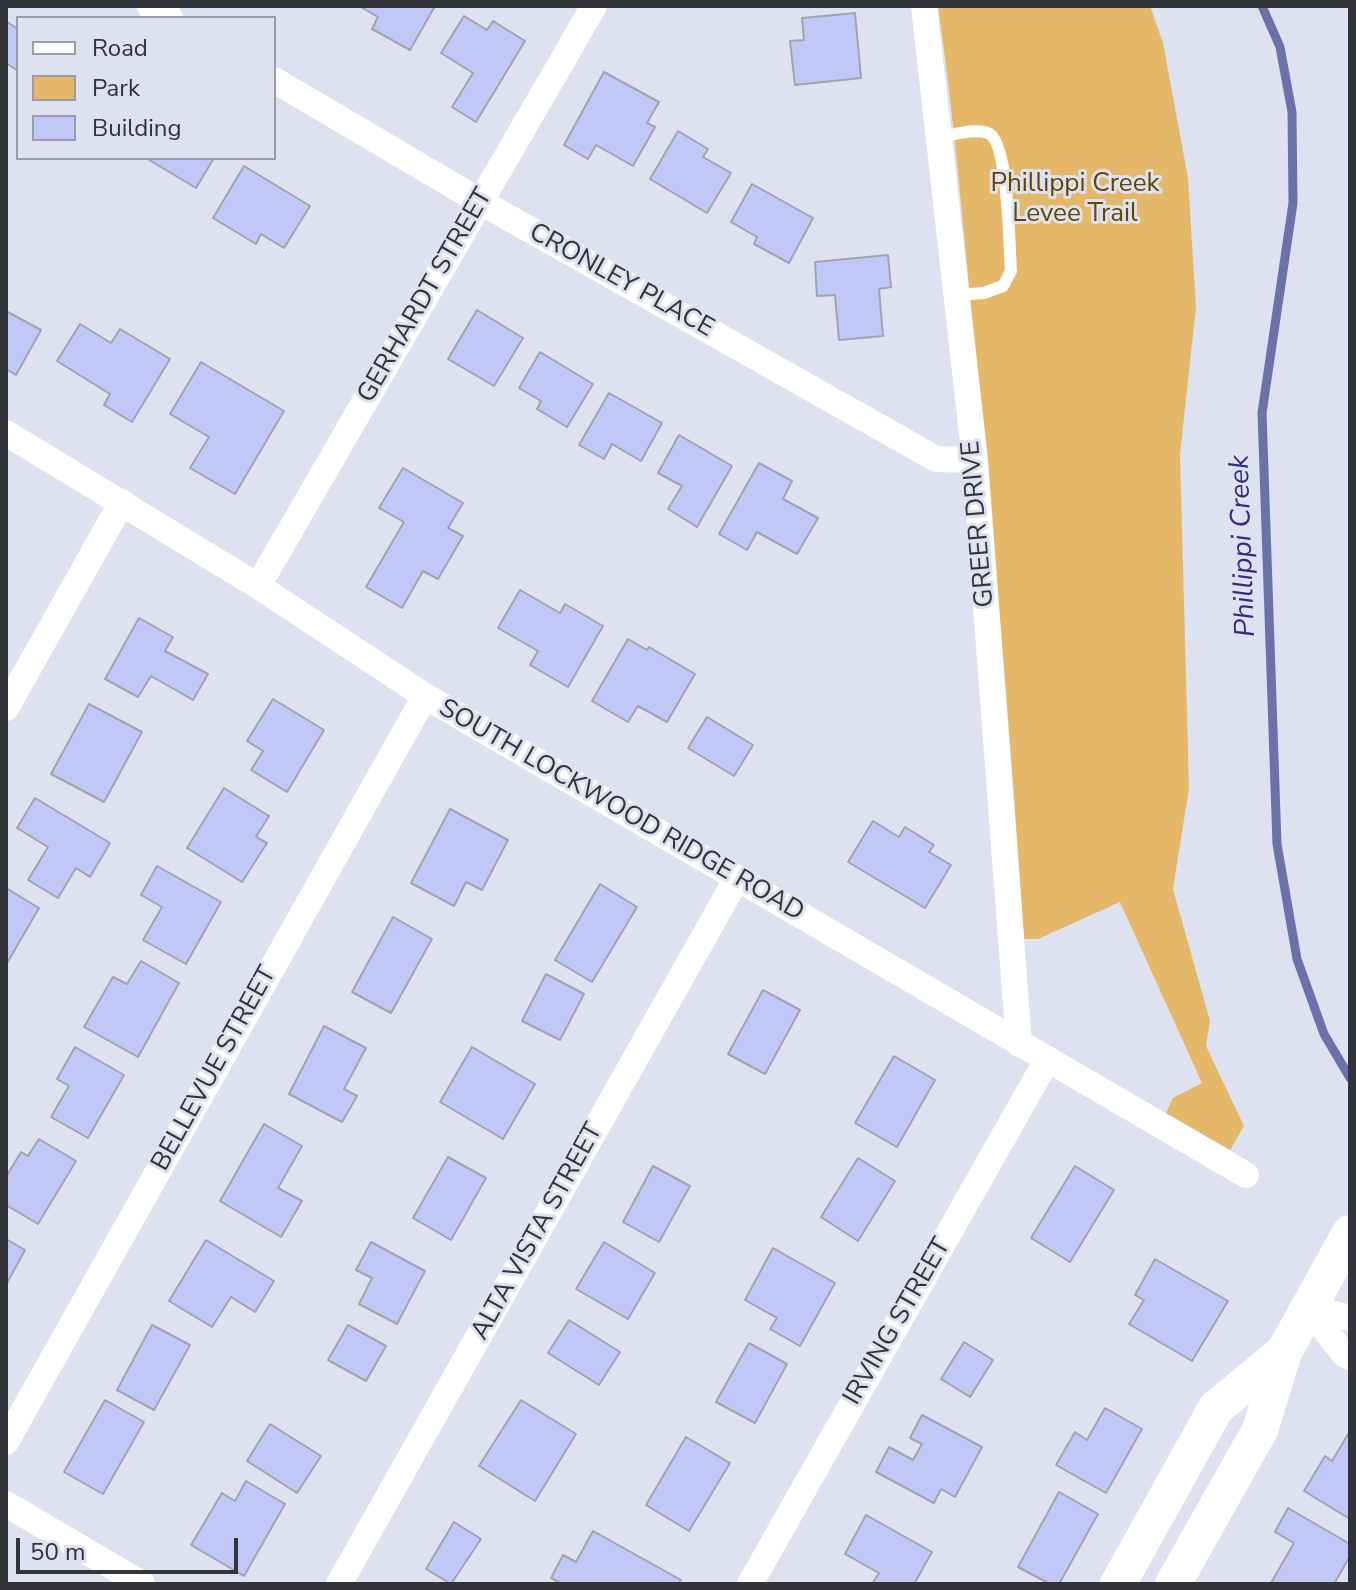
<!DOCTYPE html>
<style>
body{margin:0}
#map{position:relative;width:1356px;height:1590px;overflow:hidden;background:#dee1f0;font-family:"Nunito Sans",sans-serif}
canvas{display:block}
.frame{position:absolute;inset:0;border:8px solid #33343a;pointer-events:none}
.legend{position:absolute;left:16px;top:16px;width:260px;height:144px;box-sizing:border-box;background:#dee1f0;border:2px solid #9a9ca7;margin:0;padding:10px 14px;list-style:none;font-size:24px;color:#33343a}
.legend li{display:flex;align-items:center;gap:16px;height:40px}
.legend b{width:40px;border:2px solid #9a9ca7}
.scale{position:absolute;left:16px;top:1538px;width:222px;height:36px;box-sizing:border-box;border:4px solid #33343a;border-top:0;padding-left:10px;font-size:24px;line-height:28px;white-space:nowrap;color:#33343a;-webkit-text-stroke:6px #dee1f0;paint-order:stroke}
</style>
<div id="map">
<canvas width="1356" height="1590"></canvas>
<div class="frame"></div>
<ul class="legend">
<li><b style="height:10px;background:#fff"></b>Road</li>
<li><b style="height:22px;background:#e4b868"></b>Park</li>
<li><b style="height:22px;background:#c1c8f8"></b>Building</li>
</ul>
<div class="scale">50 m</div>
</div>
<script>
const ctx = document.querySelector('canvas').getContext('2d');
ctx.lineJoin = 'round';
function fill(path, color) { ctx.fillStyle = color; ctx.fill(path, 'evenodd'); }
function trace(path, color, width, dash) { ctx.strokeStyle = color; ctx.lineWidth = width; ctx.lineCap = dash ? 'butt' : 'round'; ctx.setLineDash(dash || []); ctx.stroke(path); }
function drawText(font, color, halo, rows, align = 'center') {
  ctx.font = font + ' "Nunito Sans",sans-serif'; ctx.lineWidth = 6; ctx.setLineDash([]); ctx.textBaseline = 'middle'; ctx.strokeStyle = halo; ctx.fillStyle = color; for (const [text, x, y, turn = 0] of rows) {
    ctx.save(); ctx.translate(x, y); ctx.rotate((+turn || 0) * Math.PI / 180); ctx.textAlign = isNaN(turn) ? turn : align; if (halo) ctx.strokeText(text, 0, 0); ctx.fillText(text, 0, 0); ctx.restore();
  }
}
fill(new Path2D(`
 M938,6h212l13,37 25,135 8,129 -16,147 9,334 -16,101 37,132 -4,25 38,80 -14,24 -64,-37 7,-15 29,-15 -82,-181 -82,37h-14c-13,-201 -30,-402 -50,-602 -11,-111 -20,-221 -36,-331z`), '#e4b868');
trace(new Path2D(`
 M1262,6l18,41 12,65 1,91 -31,210 15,431 20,115 27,75 26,44`), '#6c72a9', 9);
const building = new Path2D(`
 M359,6h76l-25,44 -38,-21 6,-12z
 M855,13l6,65 -66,7 -5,-44 14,-1 -2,-22z
 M464,16l23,14 6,-9 32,20 -49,81 -24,-15 21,-34 -32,-20z
 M7,22l11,7v42l-12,-8z
 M604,72l55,30 -12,21 8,4 -22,39 -37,-21 -8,14 -24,-14z
 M678,131l30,18 -5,8 28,16 -24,40 -57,-34z
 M146,158h68l-18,30z
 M244,166l66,40 -26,42 -23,-14 -5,10 -43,-26z
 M752,184l61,34 -24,45 -35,-19 3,-7 -26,-15z
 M888,255l3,32 -12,2 4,47 -44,4 -4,-45 -18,1 -2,-34z
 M477,310l46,28 -29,48 -46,-27z
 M6,311l35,19 -25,45 -10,-6z
 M80,324l31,19 9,-14 50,30 -38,63 -28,-17 6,-11 -53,-33z
 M540,352l53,32 -26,43 -30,-18 4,-8 -22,-13z
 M201,362l83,49 -49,83 -45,-26 19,-31 -39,-23z
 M609,393l53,30 -21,38 -29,-17 -8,15 -25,-14z
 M679,435l53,31 -35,61 -29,-18 14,-23 -24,-13z
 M759,463l33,18 -9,18 35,19 -21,36 -40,-22 -10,18 -28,-16z
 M403,468l60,35 -15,25 15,8 -25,43 -15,-8 -21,37 -36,-21 38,-65 -25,-14z
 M520,590l40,23 5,-9 38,22 -35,61 -38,-22 8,-14 -40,-23z
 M139,618l34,19 -8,14 43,23 -15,26 -42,-24 -13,21 -33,-18z
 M628,639l19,11 2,-3 46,27 -28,48 -29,-16 -10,16 -36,-21z
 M273,699l51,31 -37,62 -36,-22 12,-19 -16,-10z
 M89,704l53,28 -38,70 -53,-28z
 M707,717l46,28 -19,31 -46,-28z
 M224,788l45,28 -13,21 11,6 -25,39 -55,-34z
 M35,798l75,45 -20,34 -14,-9 -18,30 -30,-18 20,-33 -31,-19z
 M450,809l58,31 -26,50 -16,-8 -12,24 -43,-23z
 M873,821l26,16 6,-10 29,18 -5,7 22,13 -26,43 -77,-46z
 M157,866l64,36 -35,62 -43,-24 19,-33 -21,-12z
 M600,884l37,23 -45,75 -37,-22z
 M6,888l33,20 -33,57z
 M393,917l39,22 -41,74 -39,-21z
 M141,961l38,22 -41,74 -54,-30 29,-50 14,7z
 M546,974l38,20 -24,46 -38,-19z
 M763,990l37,20 -35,64 -37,-20z
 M324,1026l42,22 -22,41 13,7 -15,26 -53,-28z
 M75,1047l49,28 -36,63 -37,-21 18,-31 -12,-7z
 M472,1047l63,37 -32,55 -63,-37z
 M894,1056l41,24 -38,67 -42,-24z
 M264,1124l38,22 -24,42 24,13 -21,36 -61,-36z
 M39,1139l37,22 -38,63 -32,-19v-28l15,-25 7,4z
 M448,1157l38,21 -35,62 -38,-22z
 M858,1158l37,23 -37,60 -37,-24z
 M653,1166l37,20 -31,56 -36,-20z
 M1075,1166l39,24 -44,72 -39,-24z
 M6,1239l19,11 -19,35z
 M206,1240l68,41 -19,31 -24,-15 -19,30 -43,-26z
 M371,1242l54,29 -28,53 -38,-20 13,-26 -16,-8z
 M604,1242l51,31 -27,46 -52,-30z
 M773,1248l62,35 -35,63 -30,-17 7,-11 -32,-18z
 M1155,1259l73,42 -36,60 -63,-37 15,-24 -9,-5z
 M569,1320l51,32 -21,33 -51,-32z
 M152,1325l38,20 -36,65 -37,-20z
 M348,1325l38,21 -20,35 -38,-21z
 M964,1342l29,18 -23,37 -29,-18z
 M749,1343l38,21 -32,59 -39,-21z
 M105,1400l39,22 -41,72 -39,-22z
 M521,1400l55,34 -41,67 -56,-35z
 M1105,1408l37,21 -36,64 -50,-28 19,-33 12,8z
 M922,1415l60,32 -27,50 -14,-8 -7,14 -58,-31 13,-25 24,13 9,-16 -12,-6z
 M270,1424l51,32 -24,37 -50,-32z
 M1350,1431v88l-46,-28 21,-35 7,5z
 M686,1437l44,26 -41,68 -43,-26z
 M246,1481l39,23 -41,72 -53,-31 31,-52 13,8z
 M1059,1492l39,22 -39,70h-9l-32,-17z
 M1288,1508l62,36v12l-16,28 -63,-1 23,-40 -19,-11z
 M866,1515l66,37 -18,32h-42l7,-11 -34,-19z
 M454,1522l27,17 -30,45 -25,-15z
 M593,1531l88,49 -3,4h-116l-11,-6 12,-23 13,7z`);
fill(building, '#c1c8f8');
trace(building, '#a1a3b1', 2);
trace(new Path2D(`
 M939,137c14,-2 35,-9 49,-4 21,8 21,114 23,138l-8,15 -19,7 -28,2`), '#fff', 12);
trace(new Path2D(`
 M150,6l20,12
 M924,6l51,454 44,584
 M274,80l207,122 455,257 39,1
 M6,433l252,153 167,110 821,479
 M258,586l336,-580
 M6,708l116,-206
 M1308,1308l36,46 6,3
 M1308,1308l42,10
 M6,1442l419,-746
 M6,1504l136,80
 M339,1584l397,-704
 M750,1584l297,-524`), '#fff', 26);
trace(new Path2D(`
 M1118,1584l98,-176 68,-56
 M1173,1584l87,-154 24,-78 66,-119`), '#fff', 36);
drawText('26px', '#634602', '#dee1f0', [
 ["Phillippi Creek",1075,185],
 ["Levee Trail",1075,215]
]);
drawText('26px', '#33343a', '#dee1f0', [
 ["CRONLEY PLACE",621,281,29],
 ["GERHARDT STREET",426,296,-60],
 ["GREER DRIVE",979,524,-95],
 ["SOUTH LOCKWOOD RIDGE ROAD",621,811,30],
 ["BELLEVUE STREET",215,1069,-61],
 ["ALTA VISTA STREET",538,1232,-61],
 ["IRVING STREET",898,1322,-60]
]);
drawText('italic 28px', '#2f2c84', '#dee1f0', [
 ["Phillippi Creek",1244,546,-92]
]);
</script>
